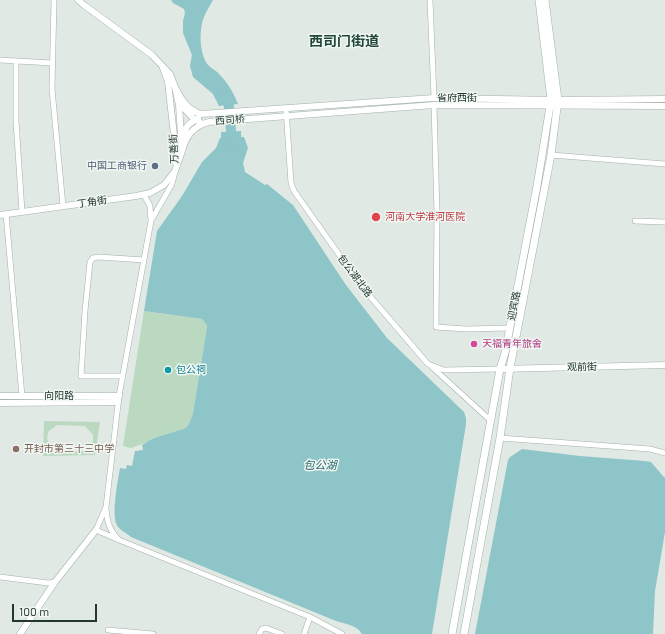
<!DOCTYPE html>
<meta charset="utf-8">
<style>
body{margin:0}
#map{position:relative;width:665px;height:634px;overflow:hidden;background:#e0e9e4;font-family:Barlow,sans-serif}
canvas{display:block}
.scale{position:absolute;left:12px;top:604px;width:85px;height:18px;box-sizing:border-box;border:2px solid #23372f;border-top:0;padding-left:5px;font-size:12px;line-height:14px;white-space:nowrap;color:#23372f;-webkit-text-stroke:3px #f0f6f2;paint-order:stroke}
</style>
<div id="map">
<canvas width="665" height="634"></canvas>
<div class="scale">100 m</div>
</div>
<script>
const ctx = document.querySelector('canvas').getContext('2d');
ctx.lineJoin = 'round';
function fill(path, color) { ctx.fillStyle = color; ctx.fill(path, 'evenodd'); }
function trace(path, color, width, dash) { ctx.strokeStyle = color; ctx.lineWidth = width; ctx.lineCap = dash ? 'butt' : 'round'; ctx.setLineDash(dash || []); ctx.stroke(path); }
function drawText(font, color, halo, rows, align = 'center') {
  ctx.font = font + ' Barlow,"Noto Sans SC",sans-serif'; ctx.lineWidth = 3; ctx.setLineDash([]); ctx.textBaseline = 'middle'; ctx.strokeStyle = halo; ctx.fillStyle = color; for (const [text, x, y, turn = 0] of rows) {
    ctx.save(); ctx.translate(x, y); ctx.rotate((+turn || 0) * Math.PI / 180); ctx.textAlign = isNaN(turn) ? turn : align; if (halo) ctx.strokeText(text, 0, 0); ctx.fillText(text, 0, 0); ctx.restore();
  }
}
fill(new Path2D(`
 M144,311l58,8 4,5 1,3 -14,86 -4,11 -3,4 -32,10 -6,4 -17,6 -8,-2z
 M44,421l56,1 -5,33 -52,1zM57,425l28,1 8,9c1,7 -2,12 -8,16 -14,0 -36,5 -38,-14l2,-6z`), '#bbd8c0');
fill(new Path2D(`
 M171,0h42c-3,6 -7,11 -9,17 -5,13 -5,36 4,48 4,4 9,6 12,10 8,8 14,19 18,29l-19,2 -6,-12 -20,-17 -3,-11 2,-11 -9,-22v-12l2,-8 -1,-4 -11,-6z
 M241,131v6h3l4,11 -5,15 2,9 20,13 2,-1 26,21 53,80 41,53 77,74 2,6v6l-34,210h-70c-5,-9 -17,-10 -26,-13l-205,-84c-4,-4 -12,-7 -14,-12 -6,-10 1,-45 3,-57l6,1 1,-4 5,1 3,-15 8,-1 -1,-5 12,-7 32,-10 3,-4 4,-11 14,-86 -1,-3 -4,-5 -58,-8 13,-80 25,-35 20,-34 14,-14 4,-10h1v-6z
 M522,449l58,7 65,5 6,1 12,14 2,2v54l-10,59 -2,43h-178l33,-174 2,-3z`), '#8ec5c8');
trace(new Path2D(`
 M225,93l3,4 4,45`), '#8ec5c8', 10);
const minor = new Path2D(`
 M54,0l-2,89 11,117
 M430,0l4,98
 M0,60l52,3
 M16,61v60l6,91
 M434,105l3,108 -1,114 30,2 43,-1
 M286,109l5,74 3,8 68,96 66,77 16,6 56,-1
 M551,155l114,9
 M6,214l16,182
 M152,219l20,-35 3,-12
 M635,221l30,1
 M432,367l58,53
 M122,376h-41l4,-65 5,-49 3,-4 6,-1 45,3
 M500,438l150,11 15,4
 M106,508c1,13 3,22 13,32l191,77 32,17
 M119,540l-23,-10 10,-23 13,-111 32,-175 -1,-15 -6,-11
 M0,577l48,6 7,-1
 M108,630l45,4
 M259,634l3,-5 4,-1 16,6
 M304,634l6,-17`);
const tertiary = new Path2D(`
 M163,68l5,14 8,71v10
 M175,87c6,12 12,23 26,27l233,-16 124,2 107,-1
 M179,103l15,16 9,5
 M182,136l6,-11 10,-7
 M182,151c4,-15 11,-25 27,-29l225,-17 231,1
 M0,215l136,-19 14,-3 14,-8 11,-14 7,-20 -3,-46 -4,-18 -5,-13 -18,-19 -68,-50 -6,-5
 M500,369l165,-4
 M0,396h119
 M0,403l118,-1
 M20,634l35,-52 41,-52`);
const secondary = new Path2D(`
 M452,634l48,-265 5,-16 32,-167 14,-86 -12,-100
 M464,634l36,-196 10,-70 41,-213 7,-55 -13,-100`);
trace(minor, '#a4b0aa', 6);
trace(tertiary, '#a4b0aa', 7);
trace(secondary, '#a0b3aa', 8);
trace(minor, '#fff', 5);
trace(tertiary, '#fff', 6);
trace(secondary, '#fff', 7);
for (const [x, y, r, color] of [
 [155,166,4,"#5c6f8a"],
 [376,217,5,"#e0444e"],
 [474,344,4,"#d1479c"],
 [168,370,4,"#0f9aa8"],
 [16,449,4,"#8d6e63"]
]) { const dot = new Path2D(); dot.arc(x, y, r, 0, 2 * Math.PI); ctx.fillStyle = color; ctx.fill(dot); trace(dot, '#f0f6f2', 1.5); }
drawText('10px', '#23372f', '#f0f6f2', [
 ["省府西街",457,98],
 ["西司桥",230,120,-5],
 ["万善街",174,149,-93],
 ["丁角街",92,202,-8],
 ["包公湖北路",355,276,53],
 ["迎宾路",514,306,-79],
 ["观前街",582,367,-1],
 ["向阳路",59,396]
]);
drawText('10px', '#4e5e75', '#f0f6f2', [
 ["中国工商银行",147,166]
], 'right');
drawText('10px', '#be3a42', '#f0f6f2', [
 ["河南大学淮河医院",385,217]
], 'left');
drawText('10px', '#b23c85', '#f0f6f2', [
 ["天福青年旅舍",482,344]
], 'left');
drawText('10px', '#0d838f', '#f0f6f2', [
 ["包公祠",176,370]
], 'left');
drawText('10px', '#785e54', '#f0f6f2', [
 ["开封市第三十三中学",24,449]
], 'left');
drawText('italic 11px', '#24676c', '#f0f6f2', [
 ["包公湖",320,465]
]);
drawText('bold 14px', '#21473a', '#f0f6f2', [
 ["西司门街道",344,41]
]);
</script>
